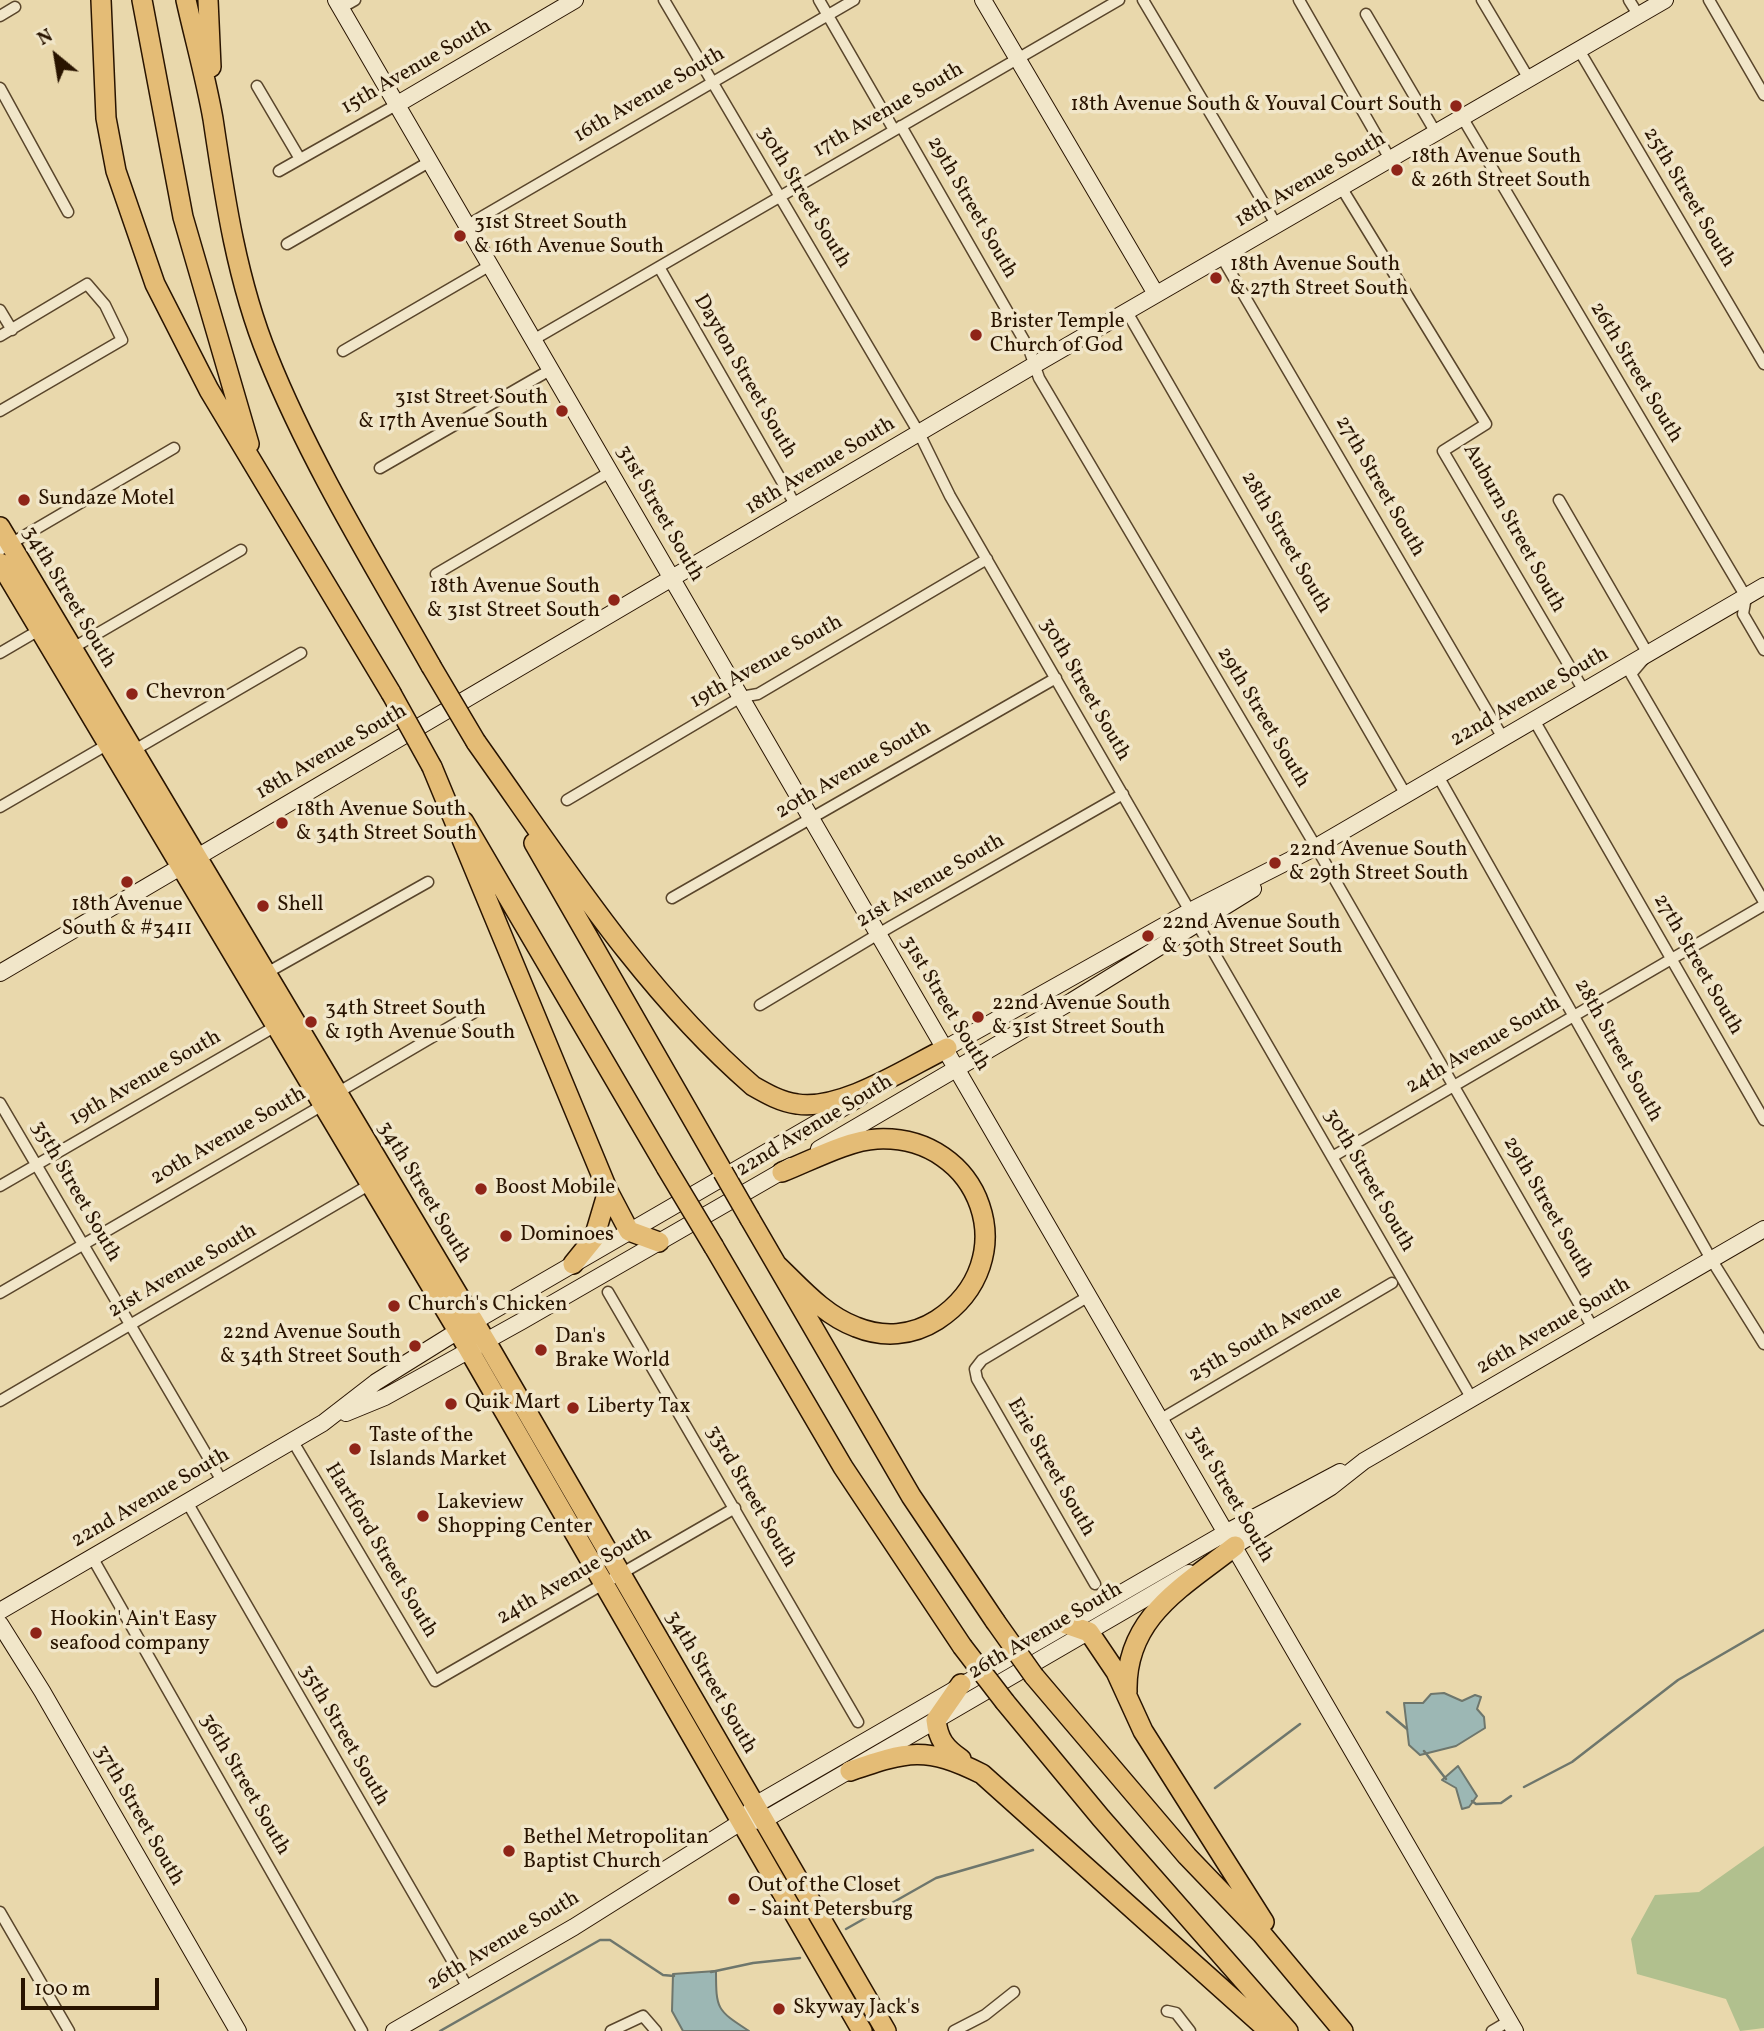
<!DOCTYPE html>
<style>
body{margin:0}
#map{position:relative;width:1764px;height:2031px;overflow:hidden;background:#e9d8ac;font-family:Vollkorn,serif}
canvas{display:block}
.north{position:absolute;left:21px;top:21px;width:70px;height:70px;-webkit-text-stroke:5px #f1e6c9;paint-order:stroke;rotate:330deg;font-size:19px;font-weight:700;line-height:28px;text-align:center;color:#291400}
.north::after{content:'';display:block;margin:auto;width:24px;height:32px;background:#291400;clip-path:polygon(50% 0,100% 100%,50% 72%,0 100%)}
.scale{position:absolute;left:21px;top:1978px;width:138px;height:32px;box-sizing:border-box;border:4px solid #291400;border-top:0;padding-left:9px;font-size:21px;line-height:24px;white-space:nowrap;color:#291400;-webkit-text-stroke:5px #f1e6c9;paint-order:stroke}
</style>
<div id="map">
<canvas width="1764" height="2031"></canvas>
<div class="north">N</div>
<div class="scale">100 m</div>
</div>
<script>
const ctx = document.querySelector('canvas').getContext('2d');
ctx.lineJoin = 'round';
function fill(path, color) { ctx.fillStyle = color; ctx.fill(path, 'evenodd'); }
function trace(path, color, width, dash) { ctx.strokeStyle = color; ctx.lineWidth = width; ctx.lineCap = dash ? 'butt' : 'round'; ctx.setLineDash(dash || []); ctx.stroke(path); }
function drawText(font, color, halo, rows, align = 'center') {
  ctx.font = font + ' Vollkorn,serif'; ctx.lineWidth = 7; ctx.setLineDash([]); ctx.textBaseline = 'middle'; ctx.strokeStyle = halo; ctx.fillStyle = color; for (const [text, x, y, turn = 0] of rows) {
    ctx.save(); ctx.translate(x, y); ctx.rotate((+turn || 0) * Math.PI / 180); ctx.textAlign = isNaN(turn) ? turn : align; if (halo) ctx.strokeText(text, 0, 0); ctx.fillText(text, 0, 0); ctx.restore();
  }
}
fill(new Path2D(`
 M1764,1846v182l-24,3 -14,-32 -89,-25 -6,-35 24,-44 44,-3z`), '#b1c08e');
const water = new Path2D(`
 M1444,1693l18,8 13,-6 6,2 -4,12 7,8 1,11 -29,18 -36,9 -11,-10 -5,-42h19l8,-9z
 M1458,1766l19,30 -8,11 -7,2 -6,-21 -14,-8z
 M716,1971c0,39 1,39 33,60h-66l-11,-20 1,-37z`);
fill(water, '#9cb7b4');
trace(water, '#6e766c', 2);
trace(new Path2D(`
 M1387,1712l20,17
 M1424,1751l22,28
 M1524,1787l48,-25 106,-82 86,-50
 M1215,1788l85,-64
 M1472,1801l4,3 25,-1 10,-7
 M846,1929l90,-51 97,-28
 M711,1972l42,-9 47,-5
 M440,2031l160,-91h10l53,35 11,1`), '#6e766c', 2.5);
const street = new Path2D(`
 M664,0l255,433 31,63 522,903
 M819,0l75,130
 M1143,0l133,224
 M1299,0l91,159
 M1482,0l47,79
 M1629,0l10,16
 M1709,0l55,95
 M341,8l14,-8
 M1366,14l70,119
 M0,16l15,-9
 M1579,50l185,314
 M257,86l43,73
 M0,88l68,124
 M1462,117l284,480 -3,17 21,36
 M901,126l128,223 10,29 277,469 277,481
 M279,171l117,-66
 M1341,187l145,237 -43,27 141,240
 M466,226l388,-226
 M287,244l142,-82
 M1221,256l282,482
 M659,267l137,239
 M0,310l12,20
 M1127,312l279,483
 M0,336l87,-52 18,21 17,35 -122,71
 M533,340l586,-340
 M343,351l146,-85
 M380,468l170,-98
 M1559,500l89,154 -17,20 133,228
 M0,550l174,-102
 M436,574l174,-102
 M71,649l170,-99
 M0,653l41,-24
 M1534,720l230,400
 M131,752l170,-99
 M1438,776l273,483 53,85
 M567,800l174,-103 17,-3 229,-135
 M0,807l110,-64
 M672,898l384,-220
 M263,975l165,-93
 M760,1005l130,-78 233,-133
 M0,1103l222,378
 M1332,1157l432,-252
 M0,1186l276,-160
 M608,1292l250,430
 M0,1293l323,-188 14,-12 138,-81
 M1089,1296l-107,64 -7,9 2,10 118,205
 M0,1401l374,-219
 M1161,1419l231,-136
 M292,1440l143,241 300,-173
 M187,1502l281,486
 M92,1557l270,474
 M0,1912l69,119
 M1167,2011l9,2 14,18
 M611,2031l32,-15 13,15
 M954,2031l31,-16 29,-23
 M1492,2031l17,-10`);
const secondary = new Path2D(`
 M336,0l1179,2031
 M983,0l173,294
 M396,105l179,-105
 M0,973l1036,-609 629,-364
 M937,1053l253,-142 126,-64 448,-261
 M819,1149l253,-148 181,-112
 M346,1413l39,-16 137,-76 269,-155
 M1226,1551l105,-64 33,-26 400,-232
 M0,1611l323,-188 53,-41 82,-51 402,-233
 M0,1624l42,67 196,340
 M753,1821l11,-1 425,-247
 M394,2031l180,-104 167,-105 14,-17 472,-273 113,-60`);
const highway = new Path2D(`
 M101,0l5,118 10,53 39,113 54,106 182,303
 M142,0l41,217 66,227
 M186,0c9,40 20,79 27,119 12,81 24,162 55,238 43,107 106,208 163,309
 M208,0l3,67
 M0,527l491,823 395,681
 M0,563l458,768 404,700
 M476,742c84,118 166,248 277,344 14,8 28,16 44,18 45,7 109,-36 150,-56
 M432,767l176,424 21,40 30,11
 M464,822l202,345
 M534,843l189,329
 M750,1219l161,277 84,125
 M714,1247l129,220 119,179
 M573,1264l21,-26 14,-47
 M777,1265c24,23 47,50 79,62 27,11 56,9 81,-7 90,-59 44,-186 -60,-181 -28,1 -69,23 -95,33
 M1066,1624l23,8 27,40 27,59 121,191
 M1034,1676l153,180 75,78 81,97
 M1127,1692c-2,-75 56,-105 108,-146
 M1005,1702l96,116 187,213
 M961,1759c-16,-11 -23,-20 -25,-39l25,-36
 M850,1771c58,-20 76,-25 132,3l287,257`);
trace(street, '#59452b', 13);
trace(secondary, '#291400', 18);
trace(highway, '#291400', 22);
trace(street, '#f1e6c9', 10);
trace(secondary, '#f1e6c9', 16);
trace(highway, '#e4bc76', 19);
const highwayBridge = new Path2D(`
 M431,666l45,76
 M391,693l41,74
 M666,1167l48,80
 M723,1172l27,47
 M995,1621l39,55
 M962,1646l43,56`);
trace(highwayBridge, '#291400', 22, []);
trace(highwayBridge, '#e4bc76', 19);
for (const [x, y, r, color] of [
 [1456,106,7,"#8f2418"],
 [1397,170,7,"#8f2418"],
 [460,236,7,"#8f2418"],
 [1216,278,7,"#8f2418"],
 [976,335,7,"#8f2418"],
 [562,411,7,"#8f2418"],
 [24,500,7,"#8f2418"],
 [614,600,7,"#8f2418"],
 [132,694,7,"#8f2418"],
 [282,823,7,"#8f2418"],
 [1275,863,7,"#8f2418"],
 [127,882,7,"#8f2418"],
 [263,906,7,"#8f2418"],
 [1148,936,7,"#8f2418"],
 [978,1017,7,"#8f2418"],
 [311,1022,7,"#8f2418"],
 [481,1189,7,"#8f2418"],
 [506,1236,7,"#8f2418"],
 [394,1306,7,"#8f2418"],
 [415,1346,7,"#8f2418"],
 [541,1350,7,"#8f2418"],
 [451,1404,7,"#8f2418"],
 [573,1408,7,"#8f2418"],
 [355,1449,7,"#8f2418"],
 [423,1516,7,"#8f2418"],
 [36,1633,7,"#8f2418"],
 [509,1851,7,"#8f2418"],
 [734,1899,7,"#8f2418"],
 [779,2009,7,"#8f2418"]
]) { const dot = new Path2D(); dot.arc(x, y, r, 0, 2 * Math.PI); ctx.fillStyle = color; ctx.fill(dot); trace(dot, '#f1e6c9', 2.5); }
drawText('21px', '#291400', '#f1e6c9', [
 ["15th Avenue South",417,68,-30],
 ["16th Avenue South",650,96,-30],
 ["17th Avenue South",889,111,-30],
 ["18th Avenue South",1311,181,-30],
 ["30th Street South",803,198,59],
 ["25th Street South",1688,198,59],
 ["29th Street South",971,208,60],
 ["26th Street South",1635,373,59],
 ["Dayton Street South",744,377,60],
 ["18th Avenue South",821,467,-31],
 ["27th Street South",1379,487,60],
 ["31st Street South",659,514,60],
 ["Auburn Street South",1513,529,61],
 ["28th Street South",1285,543,60],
 ["34th Street South",68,598,59],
 ["19th Avenue South",767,663,-29],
 ["30th Street South",1084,690,60],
 ["22nd Avenue South",1530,698,-30],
 ["29th Street South",1262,718,59],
 ["18th Avenue South",332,753,-30],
 ["20th Avenue South",854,771,-30],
 ["21st Avenue South",931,882,-30],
 ["27th Street South",1697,965,60],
 ["31st Street South",944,1004,59],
 ["24th Avenue South",1484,1046,-30],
 ["28th Street South",1617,1051,61],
 ["19th Avenue South",146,1079,-30],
 ["22nd Avenue South",815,1127,-31],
 ["20th Avenue South",229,1137,-30],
 ["30th Street South",1368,1181,60],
 ["35th Street South",75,1192,60],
 ["34th Street South",423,1193,59],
 ["29th Street South",1547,1208,60],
 ["21st Avenue South",183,1272,-30],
 ["26th Avenue South",1554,1327,-30],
 ["25th South Avenue",1266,1335,-30],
 ["Erie Street South",1050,1468,60],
 ["31st Street South",1229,1495,60],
 ["33rd Street South",750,1497,60],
 ["22nd Avenue South",151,1499,-30],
 ["Hartford Street South",380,1551,59],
 ["24th Avenue South",575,1577,-30],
 ["26th Avenue South",1046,1632,-30],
 ["34th Street South",710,1683,60],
 ["35th Street South",343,1736,60],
 ["36th Street South",244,1785,60],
 ["37th Street South",138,1816,60],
 ["26th Avenue South",504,1942,-31]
]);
drawText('21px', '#291400', '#f1e6c9', [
 ["18th Avenue South & Youval Court South",1442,106,"right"],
 ["18th Avenue South",1411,158],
 ["& 26th Street South",1411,182],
 ["31st Street South",474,224],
 ["& 16th Avenue South",474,248],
 ["18th Avenue South",1230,266],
 ["& 27th Street South",1230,290],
 ["Brister Temple",990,323],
 ["Church of God",990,347],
 ["31st Street South",548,399,"right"],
 ["& 17th Avenue South",548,423,"right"],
 ["Sundaze Motel",38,500],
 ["18th Avenue South",600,588,"right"],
 ["& 31st Street South",600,612,"right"],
 ["Chevron",146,694],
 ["18th Avenue South",296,811],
 ["& 34th Street South",296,835],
 ["22nd Avenue South",1289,851],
 ["& 29th Street South",1289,875],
 ["18th Avenue",127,906,"center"],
 ["South & #3411",127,930,"center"],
 ["Shell",277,906],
 ["22nd Avenue South",1162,924],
 ["& 30th Street South",1162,948],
 ["22nd Avenue South",992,1005],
 ["& 31st Street South",992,1029],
 ["34th Street South",325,1010],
 ["& 19th Avenue South",325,1034],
 ["Boost Mobile",495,1189],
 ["Dominoes",520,1236],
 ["Church's Chicken",408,1306],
 ["22nd Avenue South",401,1334,"right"],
 ["& 34th Street South",401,1358,"right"],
 ["Dan's",555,1338],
 ["Brake World",555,1362],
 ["Quik Mart",465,1404],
 ["Liberty Tax",587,1408],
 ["Taste of the",369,1437],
 ["Islands Market",369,1461],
 ["Lakeview",437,1504],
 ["Shopping Center",437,1528],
 ["Hookin' Ain't Easy",50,1621],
 ["seafood company",50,1645],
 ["Bethel Metropolitan",523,1839],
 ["Baptist Church",523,1863],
 ["Out of the Closet",748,1887],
 ["- Saint Petersburg",748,1911],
 ["Skyway Jack's",793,2009]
], 'left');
</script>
